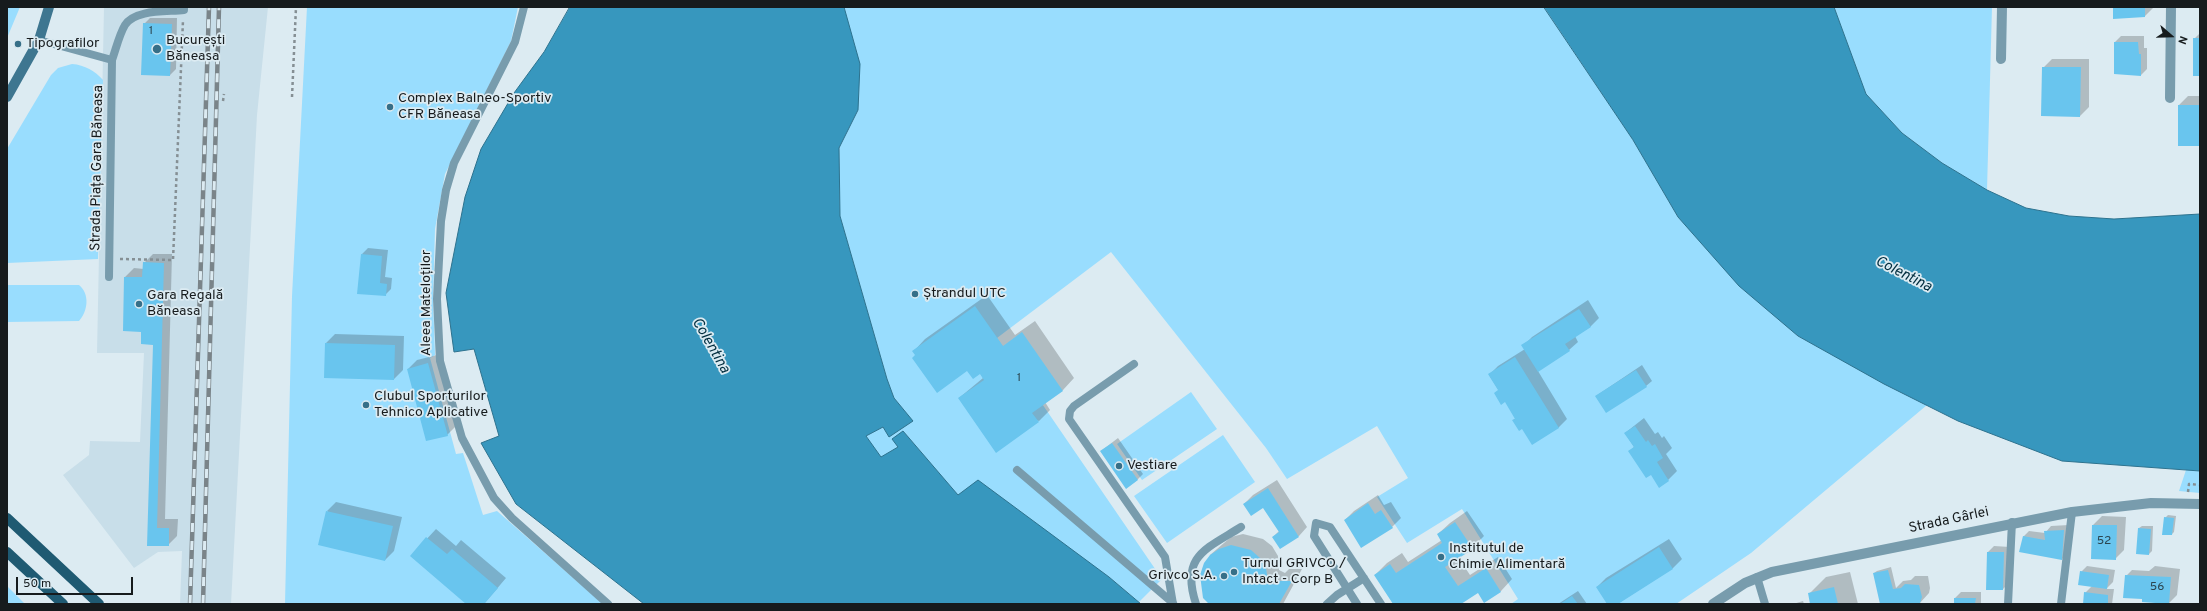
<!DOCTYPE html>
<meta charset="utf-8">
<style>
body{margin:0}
#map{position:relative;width:2207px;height:611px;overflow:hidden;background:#dcebf2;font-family:Overpass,sans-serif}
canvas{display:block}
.frame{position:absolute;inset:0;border:8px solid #161b1d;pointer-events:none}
.north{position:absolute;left:2151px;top:16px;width:40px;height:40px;-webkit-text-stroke:3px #dcebf2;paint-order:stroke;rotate:110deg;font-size:11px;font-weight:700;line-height:16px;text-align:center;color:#161b1d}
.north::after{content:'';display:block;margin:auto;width:14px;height:18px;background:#161b1d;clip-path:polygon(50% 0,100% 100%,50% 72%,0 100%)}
.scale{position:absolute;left:16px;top:577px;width:117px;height:18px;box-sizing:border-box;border:2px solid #161b1d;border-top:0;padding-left:5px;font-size:12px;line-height:14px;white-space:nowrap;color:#161b1d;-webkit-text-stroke:3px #dcebf2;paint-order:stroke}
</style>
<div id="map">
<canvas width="2207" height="611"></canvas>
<div class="frame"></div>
<div class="north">N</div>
<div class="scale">50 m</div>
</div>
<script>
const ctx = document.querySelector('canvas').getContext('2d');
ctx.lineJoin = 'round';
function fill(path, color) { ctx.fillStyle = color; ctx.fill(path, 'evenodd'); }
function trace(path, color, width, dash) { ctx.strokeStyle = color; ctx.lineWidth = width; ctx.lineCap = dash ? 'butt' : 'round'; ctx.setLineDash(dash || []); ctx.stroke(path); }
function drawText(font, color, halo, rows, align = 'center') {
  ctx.font = font + ' Overpass,sans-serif'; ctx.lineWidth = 3.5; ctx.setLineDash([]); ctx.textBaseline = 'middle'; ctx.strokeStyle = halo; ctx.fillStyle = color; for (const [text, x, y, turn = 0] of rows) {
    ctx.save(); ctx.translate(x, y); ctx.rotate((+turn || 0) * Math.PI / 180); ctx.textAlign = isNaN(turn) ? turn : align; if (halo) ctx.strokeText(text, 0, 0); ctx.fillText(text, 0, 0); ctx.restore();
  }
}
fill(new Path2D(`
 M104,7h164l-11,108 -26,489h-51l2,-53 -24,1 -24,16 -71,-93 26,-20 1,-14 50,1 4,-89h-47z`), '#c8dee9');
fill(new Path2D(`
 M7,7h13l-13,31z
 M307,7h211l-7,34 -66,133 -10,55 -2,71 2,55 -5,3 26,96 7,-1 20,62 14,-4 106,93h-318l7,-308z
 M844,7h700l89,133 45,77 120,119 129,69 -176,148 -75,51h-165l7,-5 -56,-90 -55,34 -30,-46 31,-19 -31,-52 -90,53 -21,-31 -155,-196 -114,86 165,241 -23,23 -30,-25 -151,-81 -55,-65 -5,16 -17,11 -15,-22 17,-10 6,10 23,-15 -18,-23 -7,-19 -47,-163 -1,-68 19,-38 -9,-79z
 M1834,7h158l-5,183 -45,-27 -40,-30 -36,-39z
 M72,64c13,1 23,7 31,16l-5,179 -91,4v-114l44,-74 7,-7z
 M7,285h72c11,9 9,26 0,36l-72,1z
 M1191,392l26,37 -75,51 -25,-36z
 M1223,435l32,47 -88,61 -33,-47z
 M2186,470l14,1v22l-21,-2z
 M7,586l18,18h-18z`), '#99ddfe');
const water = new Path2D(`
 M570,7h274l16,57 -2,46 -19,38 1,68 47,163 7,19 19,23 -24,16 -6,-10 -17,9 15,21 17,-10 -6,-8 11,-8 55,64 20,-15 131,97 32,27h-497l-128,-100 -35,-61 18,-7 -25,-87 -20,3 -8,-59 19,-96 16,-48 33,-56 30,-41z
 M1544,7h290l32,87 36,39 40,30 45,27 39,18 43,8 45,3 86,-5v257l-138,-10 -104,-40 -74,-37 -86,-48 -59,-50 -61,-69 -45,-77z`);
fill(water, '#3797be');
trace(water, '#2d728e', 1);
fill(new Path2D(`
 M2114,7h40l-9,9z
 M150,18h27l-1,51 -6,6 -26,-51z
 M2200,33v42l-6,-36z
 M2121,36h23v12h3v21l-6,6 -26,-33z
 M2052,59h37v48l-9,9 -37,-48z
 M2188,96h12v49l-21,-40z
 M368,248l20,2 -3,27 7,1 -1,11 -6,6 -23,-41z
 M153,254h19l-7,265h13l-1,17 -9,9h-20l6,-201 -12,-13 -17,-54 9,-9 10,1v-6z
 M987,295l28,40 20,-14 39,57 -11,12 -18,12 5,8 -11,11 -80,-23 24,-20 -3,-5 -64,-18 -2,-4 11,-12z
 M1588,300l11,18 -9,9 -15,9 3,6 -9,8 -31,21 29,48 -9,9 -45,-8 3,-2 -27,-43 9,-9 27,-17 -2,-3 9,-9z
 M335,334l69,2 -1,34 -9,9 -68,-36z
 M437,355l19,71 -9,9 -39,-66 9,-9z
 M1642,365l10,16 -6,5 -50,10z
 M1644,418l11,16 3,-2 4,6 2,-2 8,12 -6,6 11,17 -9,9 -17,-7 -21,-22 4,-4 -9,-14z
 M1118,438l25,36 -6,6 -36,-29z
 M1277,480l30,47 -8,9 -26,1 6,-6 -16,-24 -19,-3 9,-9z
 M1378,495l6,10 7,-3 10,16 -9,9 -47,-7 9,-9z
 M336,502l66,15 -8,34 -9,9 -58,-49z
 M1467,511l17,25 -12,12 -14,9 12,18 28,-18 14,22 -11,12 -16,10 -7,-10 -19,13h-65l-19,-29 12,-12 15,-10 6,9 34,-22 -4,-6 12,-11z
 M2168,515l8,1 -2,16 -2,2 -7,-16z
 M2102,516l24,1 -2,33 -9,9 -22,-34z
 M2069,525l-1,28 -6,6 -39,-22 6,-6 16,2 6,-7z
 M2142,526h11l-1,25 -3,3 -11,-1 1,-25z
 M436,529l20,17 5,-6 45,38 -22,26h-16l-57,-48z
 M1243,534l20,5 9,7 6,10 1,14 6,3 4,-4h13l-19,35h-71l-2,-49 21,-18z
 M1669,539l13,20 -9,9 -56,36h-9l-11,-17 9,-9z
 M1994,546l16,1 -1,36 -6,6 -15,-37z
 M2087,566l28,4 -2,12 -7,7h8l-2,15h-28l1,-11 7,-7 -11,-14z
 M2155,566l25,3 -3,26 -9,9 -25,-3v-4l-17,-21 6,-6 17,1z
 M1891,567l5,21 7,-7 8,-1 4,-4h13l2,12 -1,5 -10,11h-38l-7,-31 3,-2z
 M1850,572l8,32h-46l-3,-10 17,-17z
 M1578,591l9,13h-29z
 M1961,592h20v12h-26v-6z
 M1803,601l1,3h-11z`), '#0003');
fill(new Path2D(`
 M2113,7h32v10l-32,2z
 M143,23l29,1 -2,52 -29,-1z
 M2193,38h7v38h-7z
 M2114,42h24l1,12h2v22l-27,-2z
 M2042,67h39l-1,50 -39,-1z
 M2178,105h22v41h-22z
 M361,254l21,2 -2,27 7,1 -1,12 -29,-2z
 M143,262l21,1 -7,265h12v18h-22l6,-201 -12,-1v-12l-18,-1 1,-54h18z
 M975,306l28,40 19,-14 41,59 -31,22 7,9 -43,31 -38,-55 26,-18 -4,-6 -7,5 -6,-8 -30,22 -25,-35 3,-3 -3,-4z
 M1579,309l12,18 -26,17 5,7 -32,21 -17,-27z
 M325,343l70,2 -1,35 -70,-2z
 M1515,357l44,71 -27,17 -10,-16 -3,2 -7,-11 3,-1 -10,-17 -4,3 -7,-12 4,-3 -10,-16z
 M428,363l20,73 -22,5 -19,-72z
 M1636,370l11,17 -41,26 -11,-17z
 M1635,426l11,16 2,-2 4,6 3,-2 8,14 -6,4 12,19 -10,7 -8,-13 -5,3 -18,-27 6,-4 -10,-14z
 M1112,443l26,37 -12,9 -26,-38z
 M1268,488l31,49 -19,12 -8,-12 7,-5 -16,-24 -12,8 -8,-12z
 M1368,503l7,11 6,-4 12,18 -32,20 -17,-28z
 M326,511l67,15 -8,35 -67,-16z
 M2164,517l10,1 -2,17h-10z
 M1455,522l18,27 -28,18 13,19 28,-18 15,24 -17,11 -6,-10 -17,11h-68l-19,-29 16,-11 6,9 46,-30 -5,-9z
 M2092,525h25l-1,35 -25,-1z
 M2138,528l13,1 -2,26 -13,-1z
 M2064,530l-2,30 -43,-8 4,-16 22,4 -1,-9z
 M426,537l21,17 5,-5 46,39 -14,16h-18l-56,-48z
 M1231,545l20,5 9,8 6,10 2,13 6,4 2,-4h16l-13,23h-70l-6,-6 -3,-23 4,-12 6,-8 9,-6z
 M1659,547l14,22 -55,35h-11l-11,-17z
 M1987,552h17l-1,38h-17z
 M1888,570l5,19 8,-1 4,-4 14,1 3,12 -2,6 -40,1 -7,-31z
 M2080,571l29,4 -2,14 -29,-4z
 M2125,575l46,2 -2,27 -27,-2v-3l-19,-1z
 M1834,587l4,17h-28l-2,-11z
 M2084,592l24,3v9h-25z
 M1572,596l6,8h-18z
 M1954,598h22l-1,6h-21z`), '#69c5ee');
trace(new Path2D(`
 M292,97l4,-90
 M223,101l1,-7
 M120,259l53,1 10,-240
 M2188,492l1,-8 11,1`), '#858f94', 2.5, [3, 3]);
trace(new Path2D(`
 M524,7l-9,35 -61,121 -8,27 -5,31 -4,78 3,62 22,77 32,60 18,20 96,86
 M39,40l73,20
 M109,277l3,-217c4,-11 7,-25 13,-35 10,-16 42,-13 59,-15v-3
 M1134,364l-60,42 -4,5 -1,8 96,138 8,47
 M1017,470l156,133
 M1757,577l8,27
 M1196,604c-16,-48 10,-55 45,-77
 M1327,604l10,-9 27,-17
 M1357,604l-43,-68 2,-13 14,4 51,77
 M2008,604l4,-82
 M2061,604l11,-92`), '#789cad', 8);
trace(new Path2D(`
 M2001,59l1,-52
 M2170,98l1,-91
 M1713,604l32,-21 27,-11 300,-60 79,-9 49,1`), '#789cad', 10);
trace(new Path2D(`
 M7,97l32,-57 10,-33`), '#3e7690', 10);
trace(new Path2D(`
 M7,518l92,86
 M7,552l56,52`), '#1f5a72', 10);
const rail = new Path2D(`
 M190,604l19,-597
 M203,604l16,-597`);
trace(rail, '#7a8489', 4.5);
trace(rail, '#dcebf2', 3, [9]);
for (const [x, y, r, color] of [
 [18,44,4,"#366f88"],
 [157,49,5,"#366f88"],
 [390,107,4,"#366f88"],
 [915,294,4,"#366f88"],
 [139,304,4,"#366f88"],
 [366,405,4,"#366f88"],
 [1119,466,4,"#366f88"],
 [1441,557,4,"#366f88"],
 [1234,572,4,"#366f88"],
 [1224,576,4,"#366f88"]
]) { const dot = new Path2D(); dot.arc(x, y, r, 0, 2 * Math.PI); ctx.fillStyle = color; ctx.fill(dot); trace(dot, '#dcebf2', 1.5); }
drawText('12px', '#2b4651', null, [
 ["1",151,32],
 ["1",1019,379],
 ["52",2104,542],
 ["56",2157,588]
]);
drawText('14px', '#161b1d', '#dcebf2', [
 ["București",166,41],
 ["Băneasa",166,57],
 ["Tipografilor",26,44],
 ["Complex Balneo-Sportiv",398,99],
 ["CFR Băneasa",398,115],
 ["Ștrandul UTC",923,294],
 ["Gara Regală",147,296],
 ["Băneasa",147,312],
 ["Clubul Sporturilor",374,397],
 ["Tehnico Aplicative",374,413],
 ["Vestiare",1127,466],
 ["Institutul de",1449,549],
 ["Chimie Alimentară",1449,565],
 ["Turnul GRIVCO /",1242,564],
 ["Intact - Corp B",1242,580],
 ["Grivco S.A.",1216,576,"right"]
], 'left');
drawText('14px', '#161b1d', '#dcebf2', [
 ["Strada Piața Gara Băneasa",98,168,-89],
 ["Aleea Mateloților",427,303,-90],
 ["Strada Gârlei",1949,521,-12]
]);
drawText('italic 15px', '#022e3f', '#dcebf2', [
 ["Colentina",1903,275,27],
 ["Colentina",710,346,60]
]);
</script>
